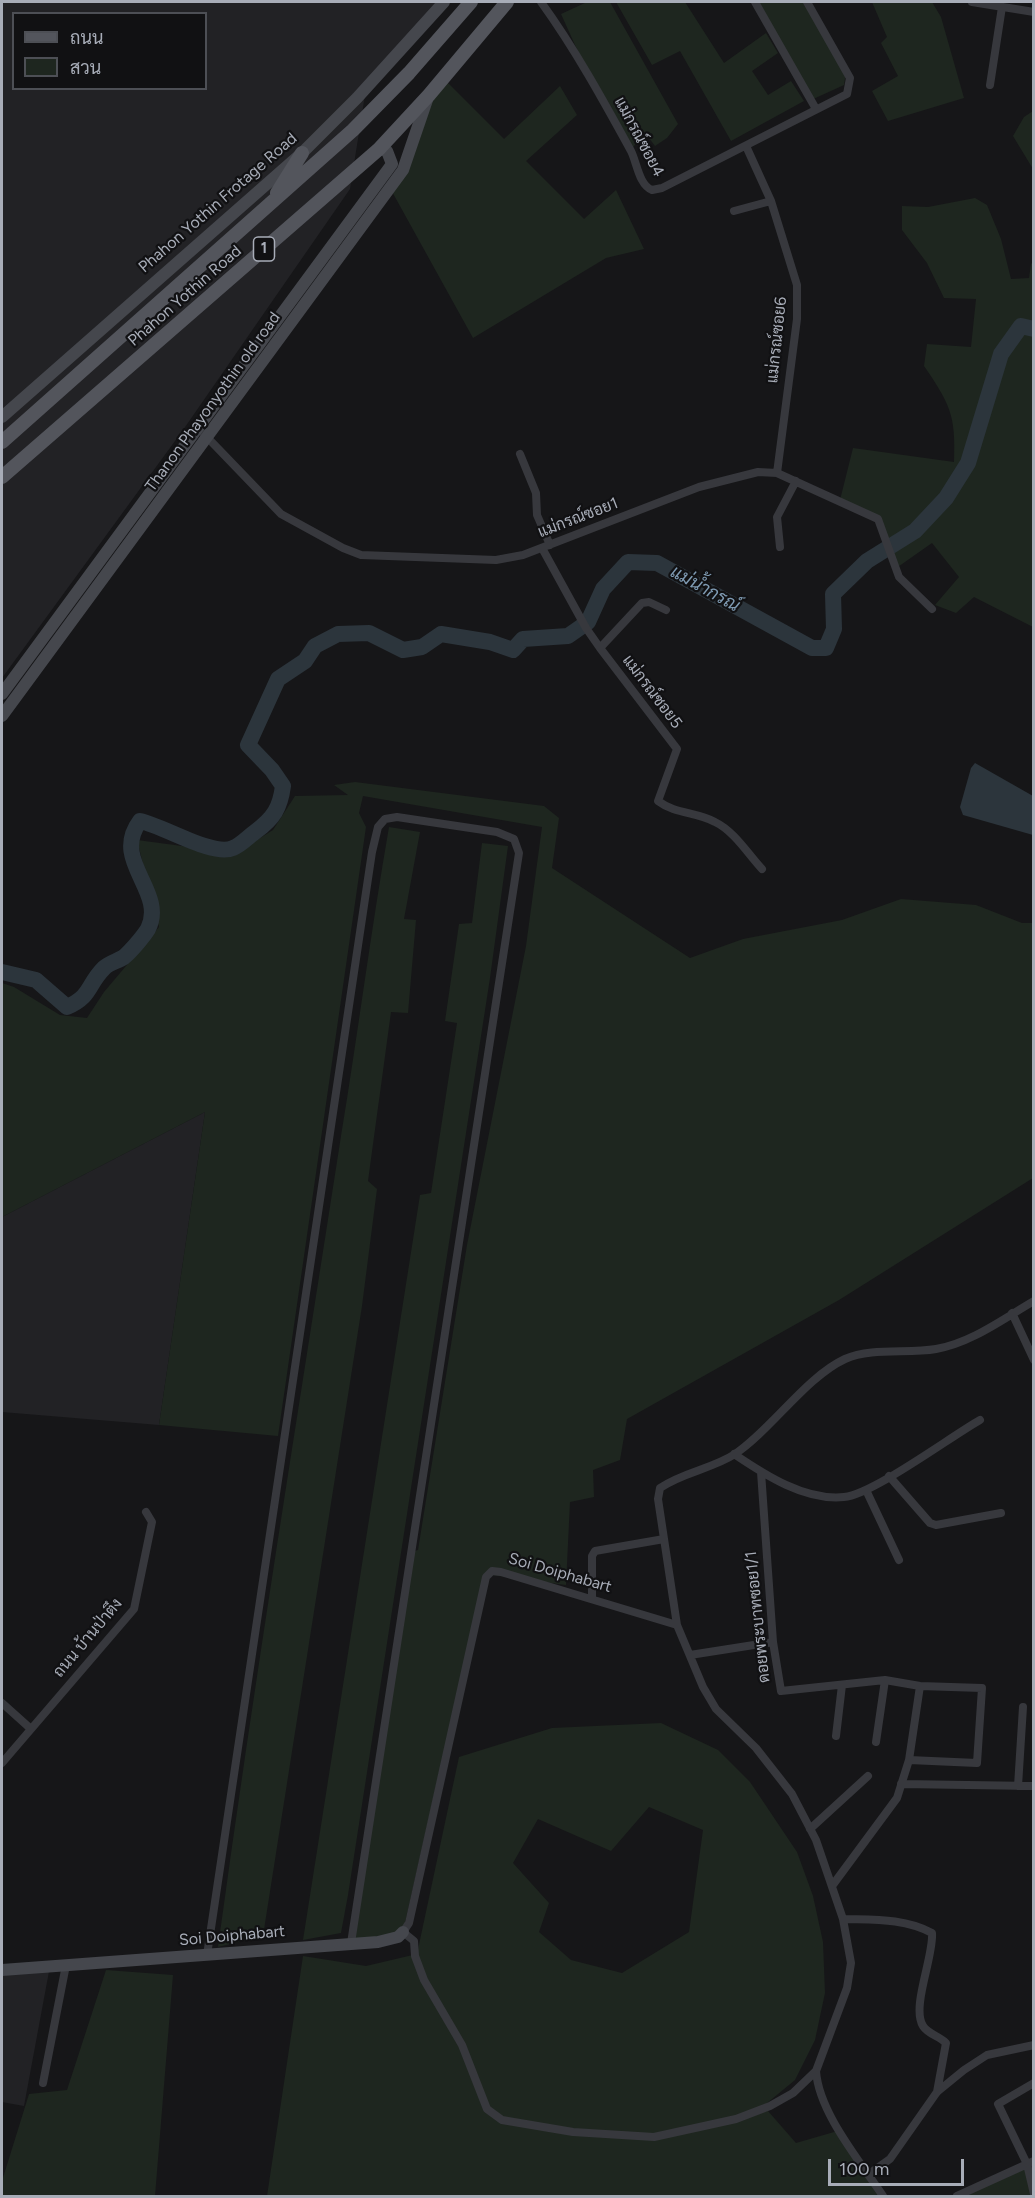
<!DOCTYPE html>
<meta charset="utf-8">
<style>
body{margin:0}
#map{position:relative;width:1035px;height:2198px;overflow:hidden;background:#161618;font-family:Figtree,Sarabun,sans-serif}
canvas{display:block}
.frame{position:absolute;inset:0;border:3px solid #a8adb8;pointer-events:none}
.legend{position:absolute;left:12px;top:12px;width:195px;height:78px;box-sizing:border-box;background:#111113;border:2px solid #4d4f55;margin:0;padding:8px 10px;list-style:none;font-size:18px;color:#a8adb8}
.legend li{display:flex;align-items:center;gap:12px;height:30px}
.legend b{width:30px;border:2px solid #4d4f55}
.scale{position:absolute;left:828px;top:2159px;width:136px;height:27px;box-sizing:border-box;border:3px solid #a8adb8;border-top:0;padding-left:8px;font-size:18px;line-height:21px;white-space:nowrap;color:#a8adb8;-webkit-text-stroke:4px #111113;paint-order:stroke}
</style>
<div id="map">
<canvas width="1035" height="2198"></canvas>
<div class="frame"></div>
<ul class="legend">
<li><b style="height:8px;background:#53555c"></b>ถนน</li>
<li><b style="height:16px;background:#1e261f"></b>สวน</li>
</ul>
<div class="scale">100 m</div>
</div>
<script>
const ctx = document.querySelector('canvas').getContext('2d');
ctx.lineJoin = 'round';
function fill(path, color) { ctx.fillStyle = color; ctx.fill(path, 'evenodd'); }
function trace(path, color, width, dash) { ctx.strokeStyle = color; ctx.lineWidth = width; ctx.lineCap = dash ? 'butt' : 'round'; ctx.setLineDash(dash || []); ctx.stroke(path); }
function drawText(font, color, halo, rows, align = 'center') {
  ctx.font = font + ' Figtree,Sarabun,sans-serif'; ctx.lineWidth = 4.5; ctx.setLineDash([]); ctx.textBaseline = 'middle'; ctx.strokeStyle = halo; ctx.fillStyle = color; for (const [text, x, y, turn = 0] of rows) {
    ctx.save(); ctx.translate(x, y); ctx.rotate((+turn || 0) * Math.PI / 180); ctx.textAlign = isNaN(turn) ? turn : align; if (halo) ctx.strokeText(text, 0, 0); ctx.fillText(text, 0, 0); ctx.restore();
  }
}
fill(new Path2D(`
 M2,2h448l-85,93 -15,94 -167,241 -181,248zM14,14h192v74h-192z
 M205,1112l-46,313 -157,-13v-195z
 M50,1966l-26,140 -22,-4v-132z`), '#222225');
fill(new Path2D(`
 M587,2h23l68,122 -11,14 -12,8 -6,-8 -11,3 -8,10 -40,-73 -29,-64z
 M616,2h69l39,61 42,-30 12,20 -26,18 16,24 23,-14 13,20 -73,40 -51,-90 -28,14z
 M755,2h52l39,70 -2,13 -33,15z
 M872,2h60l9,15 23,81 -76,23 -16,-30 26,-15 -17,-33 6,-6z
 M443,78l61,61 56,-53 17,29 -51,46 58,58 32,-29 28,59 -38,9 -133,80 -83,-150 39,-93z
 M1033,111v58l-20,-33 11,-19z
 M975,198l12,7 14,34 10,40 18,-1 2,-14 2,-2v365l-59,-30 -18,16 -21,-8 24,-28 -27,-34 -37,26 -16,-51 -39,-18 13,-52 101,14c2,-47 -4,-58 -30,-96l3,-22 44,3 5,-48 -32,-1 -17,-35 -25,-33v-24l26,1z
 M355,782l189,24 15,12 -7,50 138,90 53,-19 99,-19 59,-21 75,6 46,18h11v255l-194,122 -212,119 -7,41 -27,10 1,27 -24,5 -4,83 -82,-11 -81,358 -52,11 60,-391 7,-2 49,-305 59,-299 16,-119 -179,-31 -4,17 7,14 -88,609 -119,-11 46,-313 -203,105v-234l12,4 46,28 27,3 17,-26 55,-65 -22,-87 75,10 19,6 42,-26 22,-34 53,-1 -14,-10z
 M389,827l31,5 -16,87 12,1 -8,93 -17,-1 -23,169 9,8 -15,117 -99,630 -45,11c37,-271 81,-540 123,-811 17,-103 30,-206 48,-309z
 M482,843l26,3 -18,132 -142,917 -7,38 -38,7 117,-745 11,-2 26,-170 -12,-2 14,-97 13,-1z
 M661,1723l57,27 32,32 47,70 16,44 10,46 2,51 -10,47 -20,40 -40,33 13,-2 28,32 45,-13 42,66h-616l36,-240 63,10 51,-12 42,-197 93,-29zM649,1807l54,23 -14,102 -67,41 -51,-13 -32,-28 10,-29 -36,-40 25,-44 73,32z
 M106,1970l67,5 -18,221h-153v-15l27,-87 38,-4z
 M1027,2164l6,32h-76z`), '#1e261f');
fill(new Path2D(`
 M975,763l58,33v39l-70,-20 -3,-8 11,-39z`), '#2c353c');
trace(new Path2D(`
 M2,972l34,8 31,27c25,-11 20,-22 37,-39 5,-5 14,-7 20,-11 7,-6 19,-20 24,-28 19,-38 -38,-68 -8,-108 24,5 73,36 93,27 8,-3 15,-11 22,-16 19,-14 25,-24 28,-46l-11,-16 -24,-25 30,-66 27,-18 10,-15 23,-12 31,-1 34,17 19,-3 19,-13 49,8 23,8 10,-11 45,-3 20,-14 15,-33 25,-27 29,1 155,85h14l8,-19 -1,-35 34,-33 48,-30 31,-33 22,-35 33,-109 20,-28 13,3`), '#2c353c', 16);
trace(new Path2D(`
 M541,2c34,47 62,98 90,149 6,12 8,34 21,39l10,-2 185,-94 3,-16 -43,-76
 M755,2l61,107
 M972,2l62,10
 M990,85l12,-78
 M746,146l25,55 26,84v34l-20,154
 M734,211l37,-10
 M204,434l77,80 62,34 18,7 135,5 27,-5 176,-68 59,-15 19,1 101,46 21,58 33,32
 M520,454l16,39 1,22 13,30
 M780,547l-3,-30 19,-36
 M542,548l44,80 14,20 42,-45 7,-1 17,8
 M600,648l77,101 -19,52c17,13 39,11 57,21 19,9 33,32 47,47
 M1012,1313l22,47
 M734,1454c31,21 71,47 110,43 28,-2 106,-60 136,-77
 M761,1472l12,170 8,49 104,-11 35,6 62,2 -5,75 -68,-3
 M889,1476l41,47 6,2 65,-12
 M866,1490l33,70
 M592,1599v-43l3,-5 69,-12
 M677,1625l-176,-53 -9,-1 -6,6 -77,346 -6,9 11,9 1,15 9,24 38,65 25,64 15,11 71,12 81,5 82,-18 34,-13 23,-13 23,-22
 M690,1655l83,-13
 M2,1703l29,26
 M836,1736l6,-51
 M876,1742l9,-62
 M2,1763l132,-154 18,-87 -6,-10
 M901,1784l133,2
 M1018,1786l5,-79
 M810,1829l58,-53
 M832,1886l65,-88 12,-38 11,-74
 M843,1919c30,1 61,-1 89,14 2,23 -21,74 -9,93 5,8 16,10 23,17l-9,49
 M207,1955l165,-1103 6,-25 7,-8 12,-2 100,15 17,7 5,14 -168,1090
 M43,2083l23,-118
 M1034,2083l-36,21 29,60 7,30
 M869,2174l21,-15 47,-67 27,-22 23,-15 47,-10
 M883,2196c-23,-35 -64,-83 -67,-125l31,-83 4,-25 -8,-44 -27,-79 -24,-46 -36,-46 -40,-39 -13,-22 -26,-62 -19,-126 2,-11c23,-16 52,-19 75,-34 36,-24 71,-77 110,-95 27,-12 62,-5 91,-10 35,-6 67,-30 98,-48
 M957,2196l77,-35`), '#37383d', 8);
trace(new Path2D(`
 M2,417l300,-264 55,-55 87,-96
 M2,694l390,-530 -5,-13 -8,-2
 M2,716l401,-546 25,-73
 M2,1970l376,-28 20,-5 5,-5`), '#45474d', 12);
trace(new Path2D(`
 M277,193l25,-40
 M2,442l351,-312 56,-57 62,-71
 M2,477l377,-328 50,-54 78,-93`), '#53555c', 14);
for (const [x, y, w] of [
 [264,249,21]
]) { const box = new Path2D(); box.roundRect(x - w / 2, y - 12, w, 24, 4.5); ctx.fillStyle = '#111113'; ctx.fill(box); trace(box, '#a8adb8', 1.5); }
drawText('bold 15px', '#a8adb8', null, [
 ["1",264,249]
]);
drawText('16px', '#a8adb8', '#111113', [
 ["แม่กรณ์ซอย4",639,137,62],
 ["Phahon Yothin Frotage Road",218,203,-41],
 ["Phahon Yothin Road",185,296,-41],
 ["แม่กรณ์ซอย6",777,340,-84],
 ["Thanon Phayonyothin old road",213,402,-54],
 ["แม่กรณ์ซอย1",578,518,-21],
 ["แม่กรณ์ซอย5",652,692,53],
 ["Soi Doiphabart",560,1573,16],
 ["ดอยพระบาทซอย1/1",758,1617,-96],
 ["ถนน บ้านป่าตึง",88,1638,-50],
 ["Soi Doiphabart",232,1936,-5]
]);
drawText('italic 18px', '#7f9bb3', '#111113', [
 ["แม่น้ำกรณ์",705,589,29]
]);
</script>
